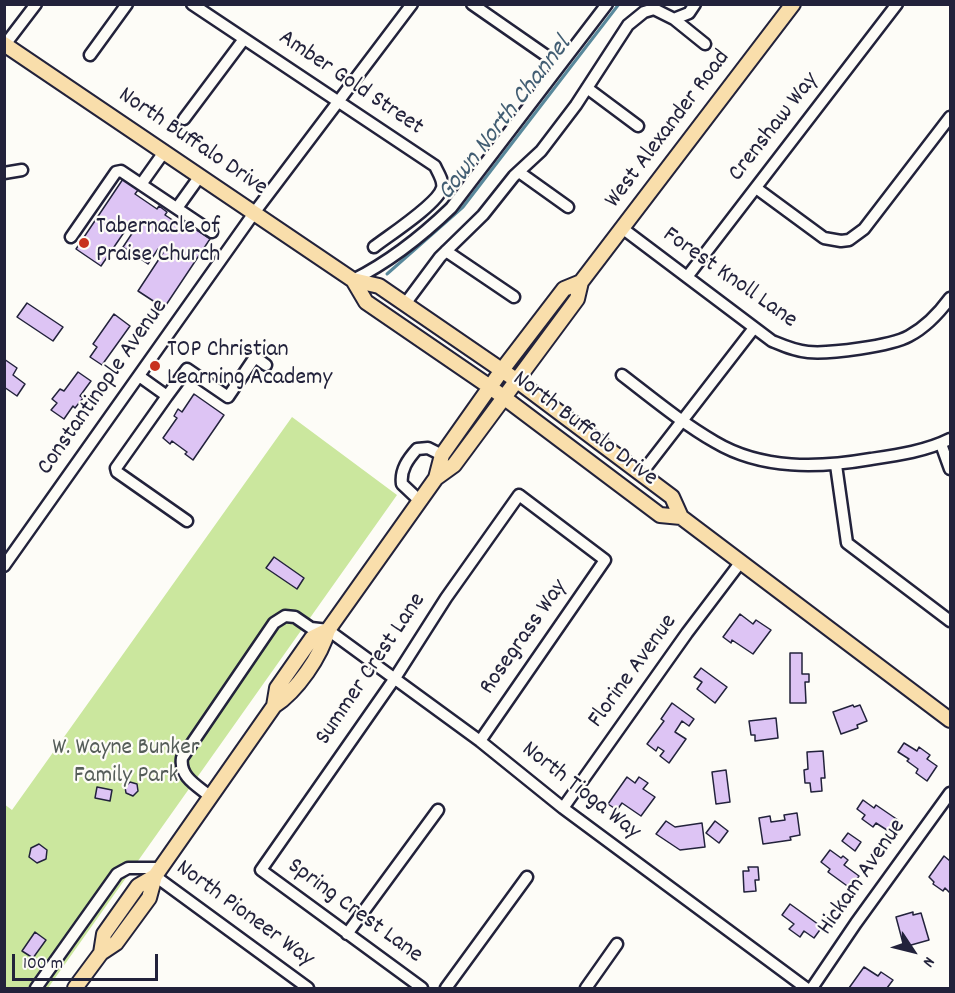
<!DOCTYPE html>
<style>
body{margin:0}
#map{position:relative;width:955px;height:993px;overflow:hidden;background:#fdfcf7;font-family:Dekko,sans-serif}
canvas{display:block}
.frame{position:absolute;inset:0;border:6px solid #22223b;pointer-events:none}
.north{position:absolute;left:883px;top:921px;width:60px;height:60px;-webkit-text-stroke:4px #fdfcf7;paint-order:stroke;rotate:125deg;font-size:16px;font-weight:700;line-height:24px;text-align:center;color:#22223b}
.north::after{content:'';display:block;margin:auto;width:21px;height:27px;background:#22223b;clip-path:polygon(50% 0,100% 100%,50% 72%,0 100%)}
.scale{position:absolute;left:12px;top:954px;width:146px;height:27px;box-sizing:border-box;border:3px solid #22223b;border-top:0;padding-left:8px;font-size:18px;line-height:21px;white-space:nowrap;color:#22223b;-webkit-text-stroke:4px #fdfcf7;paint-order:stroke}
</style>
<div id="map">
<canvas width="955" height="993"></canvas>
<div class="frame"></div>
<div class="north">N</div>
<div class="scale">100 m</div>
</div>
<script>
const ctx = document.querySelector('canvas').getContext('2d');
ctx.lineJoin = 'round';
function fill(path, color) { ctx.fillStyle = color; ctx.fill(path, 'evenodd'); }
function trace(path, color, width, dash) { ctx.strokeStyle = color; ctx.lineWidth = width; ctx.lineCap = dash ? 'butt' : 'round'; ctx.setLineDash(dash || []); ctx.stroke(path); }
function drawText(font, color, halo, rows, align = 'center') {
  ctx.font = font + ' Dekko,sans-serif'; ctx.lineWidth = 4.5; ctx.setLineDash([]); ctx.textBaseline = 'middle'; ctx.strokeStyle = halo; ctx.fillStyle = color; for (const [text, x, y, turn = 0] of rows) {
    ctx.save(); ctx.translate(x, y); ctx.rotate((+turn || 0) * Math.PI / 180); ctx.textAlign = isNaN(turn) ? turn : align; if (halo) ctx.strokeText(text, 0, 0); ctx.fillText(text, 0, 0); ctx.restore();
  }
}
fill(new Path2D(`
 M292,417l105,78 -349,493h-43l-1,-184 8,6z`), '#cbe79e');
trace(new Path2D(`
 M387,274l76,-67 156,-203`), '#59899c', 3);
const building = new Path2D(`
 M123,179l15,11 -3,4 22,15 2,-3 8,6 -2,3 27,18 3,-4 15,10 -46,69 -26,-17 25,-38 -5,-4 -10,15 -25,-17 10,-15 -6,-4 -26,38 -25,-17z
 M27,303l36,24 -10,14 -36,-24z
 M114,314l16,12 -28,39 -12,-8 7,-10 -4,-3z
 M4,359l13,9 -4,7 12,9 -8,12 -13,-9z
 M78,372l13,9 -11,15 3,2 -8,10 -2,-2 -9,13 -13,-9 6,-7 -5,-4 8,-10 4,2z
 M194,394l30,21 -31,45 -8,-6 2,-2 -15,-11 -2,3 -7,-6 14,-20 -3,-2 4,-7 4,3z
 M274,557l30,21 -7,11 -31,-21z
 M740,614l13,10 3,-4 15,10 -18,24 -21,-14 -1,3 -8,-6z
 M790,653h12v21h7v8h-4l1,21h-16z
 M701,668l26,19 -12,16 -18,-14 5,-7 -8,-5z
 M672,703l22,16 -5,7 -7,-5 -7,11 11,7 -17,24 -9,-7 4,-5 -6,-4 -2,4 -9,-7 17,-23 -3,-2z
 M853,705l1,2 6,-2 7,16 -10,4 1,3 -17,6 -8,-22z
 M776,718l2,20 -23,3v-6h-4l-2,-14z
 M904,743l13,8 2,-4 11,8 -3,4 10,7 -10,15 -11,-8 2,-4 -11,-8 2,-2 -11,-7z
 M823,751l2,27h-4l1,13 -11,1 -1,-9h-5l-1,-13 4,-1 -1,-17z
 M726,770l4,32 -14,2 -4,-32z
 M627,777l8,6 4,-6 9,6 -5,6 12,8 -14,19 -19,-13 -5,7 -9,-6z
 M130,782l7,2 1,7 -5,5 -7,-3 -1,-6z
 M97,787l15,3 -2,11 -15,-3z
 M863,800l11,8 2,-3 22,15 -8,12 -14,-9 -3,4 -11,-8 3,-4 -8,-6z
 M797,813l3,22 -10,2 1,3 -28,4 -4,-26 11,-2 1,6 14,-2 -1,-5z
 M666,821l9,6 27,-4 3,24 -25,3 -24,-16z
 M715,821l13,10 -9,12 -13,-10z
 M848,833l13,9 -6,9 -13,-10z
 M39,844l8,6 -1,9 -9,4 -8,-6 2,-9z
 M830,850l11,8 2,-2 5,4 -4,5 15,11 -9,12 -22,-16 2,-3 -9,-7z
 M944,856l6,5v32l-5,-5 -2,3 -10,-7 1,-2 -5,-5z
 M748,867h10l1,13h-4l1,11 -12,1 -1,-21h6z
 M790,904l32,23 -8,11 -10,-7 -4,6 -11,-8 5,-5 -12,-9z
 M913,912v3l8,-2 8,27 -25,7 -8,-30z
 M35,932l11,8 -13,18 -11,-7z
 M864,967l14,9 3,-4 12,8 -6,8h-38z`);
fill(building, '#ddc4f4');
trace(building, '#22223b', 1.5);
const minor = new Path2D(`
 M192,4l243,162c3,7 9,15 7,22 -4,16 -54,48 -68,59
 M472,4l82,57
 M674,19l31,25
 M4,46l32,-42
 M90,55l37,-51
 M587,88l51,38
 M184,119l60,-80
 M519,172l49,35
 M4,173l18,-3
 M142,183l22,-31
 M756,188l68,50 17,3 8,-1 15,-11 86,-112
 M177,208l23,-32
 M622,228l150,113c12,5 23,10 36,11 22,2 83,-6 101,-16 17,-9 30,-23 41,-38
 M71,237l45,-65 5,-1 91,61
 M446,251l68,46
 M687,277l210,-273
 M353,280c36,-18 69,-44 98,-72l156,-204
 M405,304l35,-47 43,-42 31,-39 27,-25 35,-46 52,-80 16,-13 10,-3 20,10 15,-6 6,-9
 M622,375c30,23 60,48 93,67 47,28 104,26 156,17 27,-4 55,-8 79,-20
 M139,376l28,20 -51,72 1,4 70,49
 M167,396l20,-27 41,28 27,-40 11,8
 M941,444l9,25
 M836,465l11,78 103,78
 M641,474l113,-146
 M420,501l-18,-17c-2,-14 6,-25 15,-35l11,-1 14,7
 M4,566l250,-353 158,-209
 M211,797c-13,-11 -32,-20 -29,-39l92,-135 11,-7 10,1 16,11 17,2 152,111 83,67 243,180
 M563,808l124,-175 53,-70
 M155,876l153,112
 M347,934l91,-124
 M36,988l81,-114 11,-6h33
 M422,988l-161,-118 134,-192 51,-80 73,-103 86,65 -125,181
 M446,988l81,-111
 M586,988l31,-44
 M812,988l44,-65 94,-130`);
const major = new Path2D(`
 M4,44l349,236 26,6 137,94 156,117 9,20 269,203
 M353,280l13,22 124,85 170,128 21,2
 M436,478l6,-23 60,-85 62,-81 17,-7
 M274,706l3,-18 35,-50 16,-8
 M101,953l3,-19 34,-48 17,-10
 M75,988l26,-35 15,-10 33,-45 6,-22 119,-170c23,-15 47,-50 54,-76l108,-152 18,-13 123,-166 4,-17 212,-278`);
trace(minor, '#22223b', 15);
trace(major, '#22223b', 18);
trace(minor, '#fdfcf7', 10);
trace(major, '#f9deab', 14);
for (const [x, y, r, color] of [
 [84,243,6,"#c8321e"],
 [155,366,6,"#c8321e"]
]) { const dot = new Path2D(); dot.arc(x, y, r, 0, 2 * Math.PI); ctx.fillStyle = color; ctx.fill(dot); trace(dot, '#fdfcf7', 2); }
drawText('24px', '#22223b', '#fdfcf7', [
 ["Amber Gold Street",350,84,34],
 ["Crenshaw Way",775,128,-52],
 ["West Alexander Road",669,130,-53],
 ["North Buffalo Drive",192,143,34],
 ["Forest Knoll Lane",729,279,35],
 ["Constantinople Avenue",104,388,-55],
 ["North Buffalo Drive",584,430,37],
 ["Rosegrass Way",525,638,-55],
 ["Summer Crest Lane",372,670,-56],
 ["Florine Avenue",634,672,-54],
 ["North Tioga Way",580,792,38],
 ["Hickam Avenue",863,878,-55],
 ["Spring Crest Lane",354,912,36],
 ["North Pioneer Way",244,915,36]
]);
drawText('24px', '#22223b', '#fdfcf7', [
 ["Tabernacle of",96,229],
 ["Praise Church",96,257],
 ["TOP Christian",167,352],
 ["Learning Academy",167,380]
], 'left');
drawText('24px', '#555d59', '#fdfcf7', [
 ["W. Wayne Bunker",126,750],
 ["Family Park",126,778]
]);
drawText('italic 26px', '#425e73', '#fdfcf7', [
 ["Gown North Channel",506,120,-52]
]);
</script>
